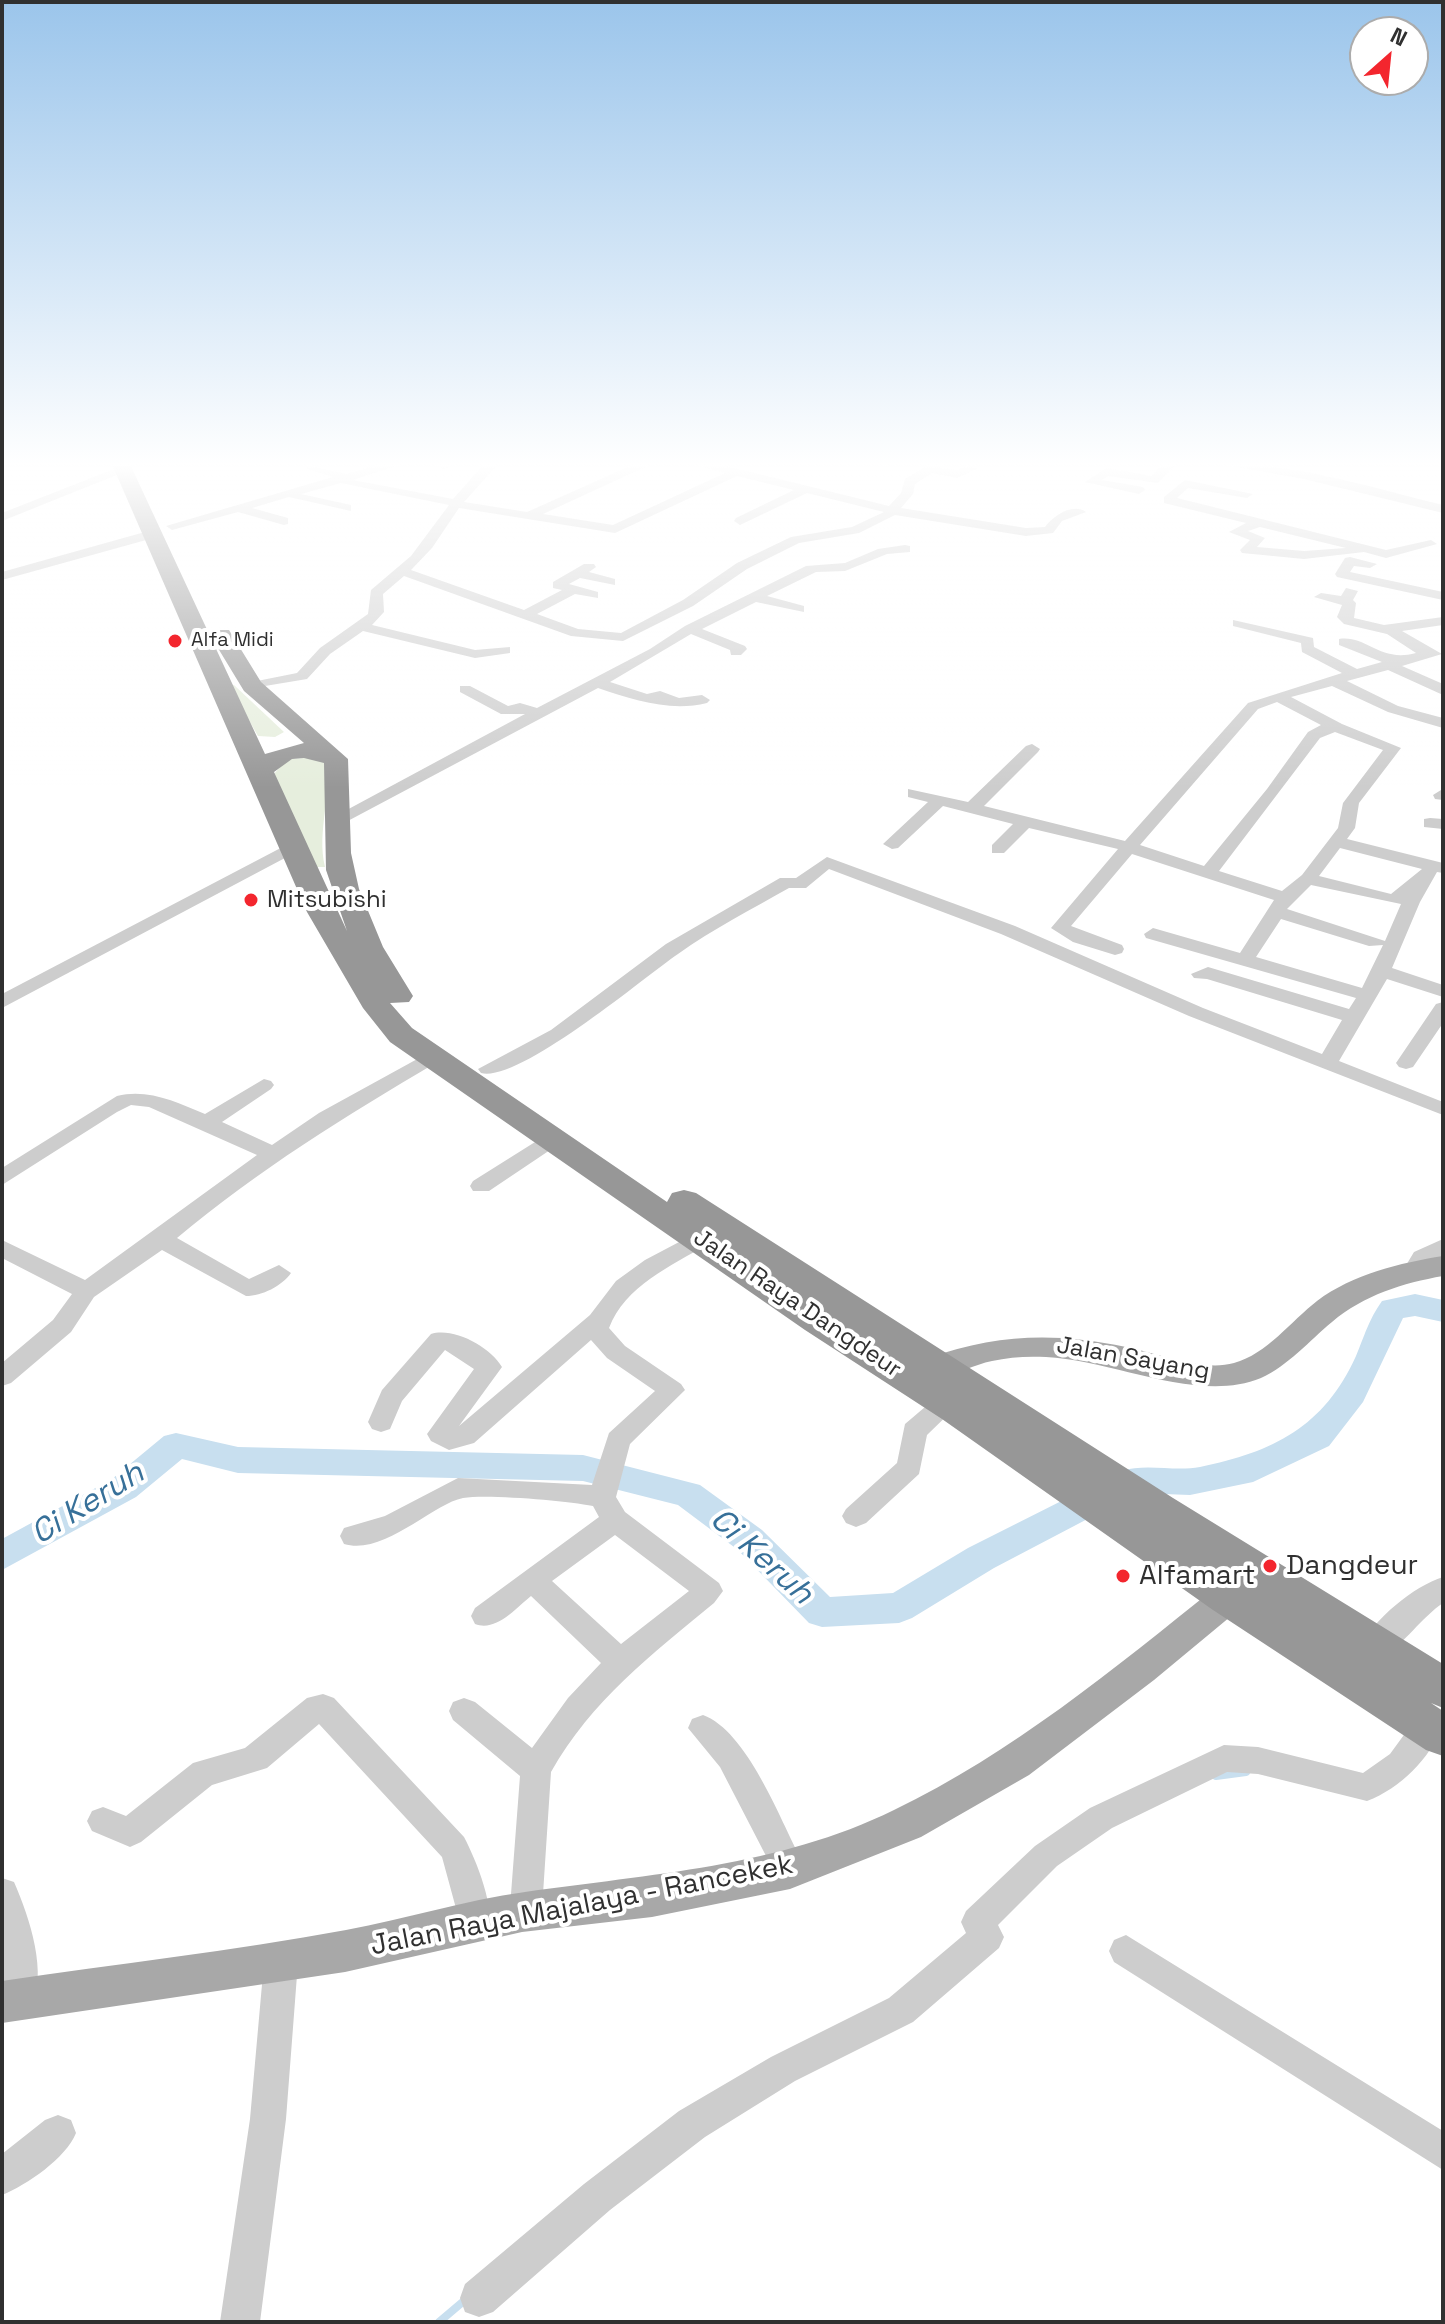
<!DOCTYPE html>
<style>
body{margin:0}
#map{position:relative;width:1445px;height:2324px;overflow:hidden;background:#fff;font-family:"Space Grotesk",sans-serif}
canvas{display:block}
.frame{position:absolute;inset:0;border:4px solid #303030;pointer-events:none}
.north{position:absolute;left:1349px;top:16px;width:80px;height:80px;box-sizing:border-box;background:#fff;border:2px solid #acacac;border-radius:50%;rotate:27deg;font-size:22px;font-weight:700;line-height:32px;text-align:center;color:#303030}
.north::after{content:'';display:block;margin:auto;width:28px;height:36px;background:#f3262e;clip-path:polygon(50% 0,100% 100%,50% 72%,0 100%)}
</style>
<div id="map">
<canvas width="1445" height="2324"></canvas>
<div class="frame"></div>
<div class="north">N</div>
</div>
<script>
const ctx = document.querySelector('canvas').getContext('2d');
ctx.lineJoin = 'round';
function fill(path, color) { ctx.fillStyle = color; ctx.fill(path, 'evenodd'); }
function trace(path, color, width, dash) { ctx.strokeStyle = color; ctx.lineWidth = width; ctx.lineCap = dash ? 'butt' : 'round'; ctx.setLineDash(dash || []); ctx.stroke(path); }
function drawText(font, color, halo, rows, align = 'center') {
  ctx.font = font + ' "Space Grotesk",sans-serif'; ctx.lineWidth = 8; ctx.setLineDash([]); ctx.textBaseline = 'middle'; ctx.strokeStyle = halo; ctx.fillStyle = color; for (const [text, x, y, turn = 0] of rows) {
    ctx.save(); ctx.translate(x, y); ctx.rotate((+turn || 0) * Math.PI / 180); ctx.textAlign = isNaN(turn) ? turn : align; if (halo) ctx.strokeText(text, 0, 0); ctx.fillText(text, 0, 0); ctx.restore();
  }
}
fill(new Path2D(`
 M229,685h5l50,47 -9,5 -17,-1z
 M324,757c10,36 -8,73 1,110h-11l-40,-93 13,-15z`), '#e6eedd');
trace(new Path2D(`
 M1216,1776l30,-4
 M439,2322l26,-22`), '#c8dfef', 8);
fill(new Path2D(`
 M1415,1294l28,6v22l-28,-6 -12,2 -40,84 -34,44 -76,36 -63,13 -53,-2 -143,75 -82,50 -13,5 -77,4 -13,-4 -71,-73 -60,-45 -95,-24 -345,-8 -56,-14 -46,38 -134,73v-31l110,-60 52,-43 12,-3 62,14 345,8 117,30 62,45 68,67 63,-4 75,-45 153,-77c26,-8 53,1 79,-4 73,-15 124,-40 156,-111 9,-21 12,-35 26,-55z`), '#c8dfef');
fill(new Path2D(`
 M387,462h21l-55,18 100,19 33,-37h14l-36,40 63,10 112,-50h17l-113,52 70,11 112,-52 -38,-11h23l179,44 12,-13 4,-14 28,-17h15l-7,6 15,2 15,-5 6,4 -20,9 -25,-5 -17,11 -2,10 -12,14 125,20 19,-1c9,-12 28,-24 41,-15l-24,9 -9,12 -27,3 -131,-21 -36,18 -60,10 -52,26 -54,37 -70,35 -52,-5 -167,-60 -21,18 1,18 -12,13 103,25 35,-3v6l-35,5 -112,-27 -33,23 -23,25 -60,10v-6l50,-10 23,-25 48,-34 3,-24 40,-34 38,-51 -108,-22 -40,11 50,11v6l-62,-14 -37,11 36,10v6l-4,1 -46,-13 -66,18 -6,-4 167,-49 -26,-8v-4l39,9zM737,476l57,14 -58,28 -2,3 6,4 67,-32 77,19 -32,15 -61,10 -54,26 -54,37 -62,33 -43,-4 -41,-15 38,-20 23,4v-6l-29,-8 11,-6 35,7v-6l-26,-7 7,-5 -2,-3h-10l-31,18v6l9,2 -38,20 -113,-40 21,-22 27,-40 156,25z
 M425,462h24l2,3 -6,4z
 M867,462h24l-6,4z
 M1165,462h13l-20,21 -50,-7 -6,4 41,7 2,3 -6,4 -54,-12 21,-14 45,8z
 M1208,462c81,0 158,24 235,43v8l-139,-34z
 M119,467l10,3 -127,51v-8z
 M1185,480l68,14 -6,4 -59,-10 -11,10 209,52 45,-10 6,4 -51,14 -22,-6 -60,7 -62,-6 -2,-3 10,-10 -21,-8 17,-9 -82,-20v-6zM1260,527l86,21 -42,3 -47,-4 8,-9 -17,-7z
 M152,530l6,4 -1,3 -155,43v-8z
 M905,545l5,1v6l-23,2 -42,17 -29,1 -49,24 37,10v6l-48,-10 -54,27 43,17 2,3 -6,6h-10l-1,-5 -39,-16 -81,48 37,12 13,-3 19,7 23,-3 8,5 -3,3c-37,9 -73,-3 -109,-15l-254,135h-12l-2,-4 195,-105h-24l-41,-22v-6h10l38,20 12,-3 17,5 113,-59 35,-23 121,-60 39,-3 33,-14z
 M1350,557l27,7 -7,4 -16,-2 -4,6 93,20v8l-106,-23 -2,-3 10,-16z
 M1346,588l12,3 -5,9 3,3 -2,15 30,7 59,-8v8l-41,6 40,23 -40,12 41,18v11l-55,-25 -41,11 51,25 45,12v10l-55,-16 -56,-26 -41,11 51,27 59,24 -42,55 -4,25 -8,11 96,24v10l-6,-1 -17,30 -28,66 51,17v12l-56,-18 -48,82 104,41v13l-254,-99 -188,-82 -172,-65 -23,19h-17c-37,21 -76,41 -111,66 -35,24 -159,129 -197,119l-3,-4 73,-39 115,-86 114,-66h16l31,-21 188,69 188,82 119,46 20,-34 -135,-41 -13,-1 -3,-4 17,-7 141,42 7,-11 -210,-60 -2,-4 9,-6 87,25 34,-53 -142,-46 -61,72 51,19 2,4 -2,4 -7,2 -42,-13 -22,-14 67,-79 -89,-21 -25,25h-12v-8l21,-21 -70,-18 -45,42 -6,1 -9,-5 45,-42 -20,-5v-8l60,13 58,-56 6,-2 8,5 -2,3 -54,54 141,35 123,-138 94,-30 -40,-21 -1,-9 -68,-17v-6l80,18 1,9 43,22 25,-7 -43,-17v-6c28,-4 40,24 77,14l-29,-19 -43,-10 -7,-7 5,-12 -28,-8 7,-4 20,3zM1277,702l44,23 -13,7 -41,57 -63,77 -64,-21 118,-136zM1335,732l48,18 -40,53 -5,25 -36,47 -20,16 -63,-20 101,-133zM1340,848l82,21 -31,25 -72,-18zM1311,885l90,19 -16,37 -98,-32zM1281,919l88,27 14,-1 -21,43 -106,-31z
 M1441,790l2,10 -8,-1 -2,-4z
 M1430,818l13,1v10l-19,-2v-8z
 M294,841l6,1v8l-298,158v-14z
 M1443,1002v21l-30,44 -7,2 -7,-2 -3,-4 40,-59z
 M430,1052l7,2 3,4 -3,4c-91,54 -179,108 -260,176l72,41 30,-14 12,8c-9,13 -29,23 -45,23l-84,-46 -68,47 -23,35 -60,51 -9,3v-23l51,-43 19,-26 -70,-36v-18l83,40 172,-125 -108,-48 -18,-2 -14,7 -115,73v-17l115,-72c30,-8 60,6 88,18l59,-35 7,2 3,4 -3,4 -49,33 50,23 47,-32z
 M551,1132l8,2 3,5 -3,5 -70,47h-16l-3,-5 3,-5z
 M700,1231l12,8 -4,5c-37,22 -83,42 -99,84l16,18 56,38 4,6 -55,54 -14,53 9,15 94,71 4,8 -9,12c-62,51 -123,98 -163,169l-8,122 -9,29 -12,5 -12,-5 -5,-11 6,-18 9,-118 -67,-56 -4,-9 4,-9 11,-4 11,4 57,46 36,-50 33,-35 -70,-67c-16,13 -35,36 -56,28l-4,-8 4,-8 124,-91 -6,-11c-27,-5 -104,-12 -130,-8 -31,6 -79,58 -119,46l-4,-8 4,-8 41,-12 73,-38 134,7 17,-52 46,-42 -48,-33 -16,-18 -117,103 -25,7 -18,-9 -4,-7 47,-65 -29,-19 -43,51 -12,28 -9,3 -9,-3 -4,-7 14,-32 49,-56c23,-7 59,13 71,33l-43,59 131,-111 26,-34 29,-21zM615,1535l74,56 -68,53 -69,-63z
 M1443,1239v18l-12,6 -9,15h-16l-4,-6 12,-20z
 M947,1394l9,2 4,7 -33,32 -8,39 -53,49 -10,4 -10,-4 -4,-7 4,-7 51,-46 8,-39 33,-28z
 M1443,1577v26c-21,14 -40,42 -59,53 -7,4 -12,2 -19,0l-5,-9c14,-28 54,-61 83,-70z
 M323,1694l11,4 130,139c12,23 33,73 23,97l-12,5 -12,-5 -21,-77 -123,-133 -52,44 -55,17 -71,57 -11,5 -38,-16 -5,-10 5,-10 11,-4 23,9 67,-53 52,-15 62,-50z
 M1428,1713l11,4 4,9c-14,33 -42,62 -76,75l-109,-27 -31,-2 -115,56 -55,38 -59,59 6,12 -5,11 -86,74 -118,59 -90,56 -95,73 -117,102 -14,5 -14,-5 -5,-14 5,-14 119,-100 95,-73 92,-54 118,-59 77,-65 -5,-11 5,-11 69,-65 55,-38 134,-63 34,2 105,26 27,-19 27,-37z
 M703,1715c44,16 77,104 98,144l5,11 -5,11 -11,4 -11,-4 -59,-114 -32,-39 4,-9z
 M2,1878l12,4c16,37 34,90 17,129l-12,5 -12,-5 -5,-12z
 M1126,1935l317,196v39l-329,-208 -5,-11 5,-11z
 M281,1946l12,4 5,12 -12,157 -26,203h-40l30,-203 14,-157 5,-12z
 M58,2115l13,5 5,13c-10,25 -49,52 -74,62v-41l43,-34z`), '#cdcdcd');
fill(new Path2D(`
 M1443,1256v20c-40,7 -79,19 -111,46 -23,19 -43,43 -71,56 -63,26 -148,-18 -215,-21 -18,-1 -37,0 -54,4 -21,4 -43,19 -64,13l-5,-8 5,-8c68,-24 127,-26 198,-11 32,6 76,25 108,16 33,-9 57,-42 83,-62 36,-27 83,-38 126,-45z
 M1229,1582l13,5 5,10 -5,10 -88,73 -125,95 -108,62 -131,52 -138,28 -130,15 -177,40 -343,51v-42c114,-17 230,-30 344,-51 60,-11 119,-30 179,-38 125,-18 253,-25 369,-82 118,-57 220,-141 322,-223z`), '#a8a8a8');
fill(new Path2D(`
 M111,462h18l136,292 39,-11 -60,-52 -34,-56 3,-5h16l32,52 87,77 3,94 8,36 24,58 30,49 -4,6 -19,1 22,25 255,174 5,-9 12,-3 12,3 477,305 270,166v44l-12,-5 12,8v45l-17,-6 -213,-140 -271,-191 -137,-89 -415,-288 -27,-34 -56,-96zM304,758l20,5 2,107 21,61 -73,-159 18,-13z`), '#979797');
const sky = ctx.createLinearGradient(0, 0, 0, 788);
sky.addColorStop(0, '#9bc5eb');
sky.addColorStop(0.59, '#fff');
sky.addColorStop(1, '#ffffff00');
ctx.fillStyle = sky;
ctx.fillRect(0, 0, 1445, 788);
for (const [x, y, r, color] of [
 [175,641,8,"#f3262e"],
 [251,900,8,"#f3262e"],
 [1270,1566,8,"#f3262e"],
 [1123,1576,8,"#f3262e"]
]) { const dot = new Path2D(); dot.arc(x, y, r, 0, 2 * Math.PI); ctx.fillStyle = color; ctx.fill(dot); trace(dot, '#fff', 3); }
drawText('20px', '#303030', '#fff', [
 ["Alfa Midi",191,641]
], 'left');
drawText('24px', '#303030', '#fff', [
 ["Mitsubishi",267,900]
], 'left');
drawText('24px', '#303030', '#fff', [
 ["Jalan Raya Dangdeur",797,1304,34],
 ["Jalan Sayang",1133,1359,10]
]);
drawText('28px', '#303030', '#fff', [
 ["Dangdeur",1286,1566],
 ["Alfamart",1139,1576]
], 'left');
drawText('28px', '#303030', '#fff', [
 ["Jalan Raya Majalaya - Rancekek",582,1906,-11]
]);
drawText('italic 32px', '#377099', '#fff', [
 ["Ci Keruh",88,1504,-32],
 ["Ci Keruh",761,1557,42]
]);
</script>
